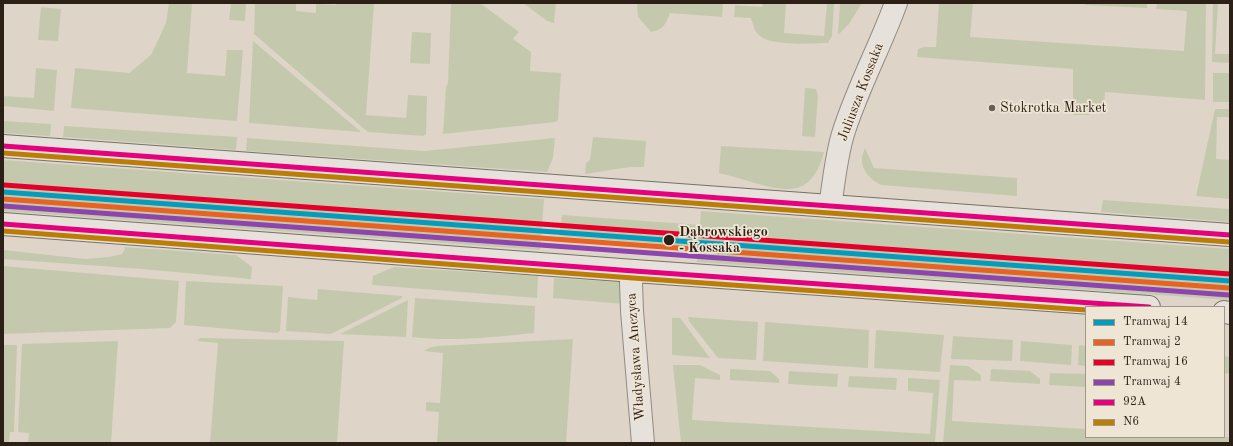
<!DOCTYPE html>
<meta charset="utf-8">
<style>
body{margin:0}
#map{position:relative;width:1233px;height:446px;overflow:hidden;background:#ded5c8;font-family:"Old Standard TT",serif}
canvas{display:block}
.frame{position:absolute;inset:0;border:4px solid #2c1f15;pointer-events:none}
.legend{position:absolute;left:1085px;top:306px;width:140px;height:132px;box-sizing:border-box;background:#efe5d5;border:1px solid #a19688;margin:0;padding:5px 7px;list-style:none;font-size:12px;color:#2c1f15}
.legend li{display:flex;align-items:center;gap:8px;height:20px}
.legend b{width:20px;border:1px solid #a19688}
</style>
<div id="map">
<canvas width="1233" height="446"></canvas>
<div class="frame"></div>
<ul class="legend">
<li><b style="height:5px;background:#049bbc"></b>Tramwaj 14</li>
<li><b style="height:5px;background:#e86221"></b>Tramwaj 2</li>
<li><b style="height:5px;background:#e4002b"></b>Tramwaj 16</li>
<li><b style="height:5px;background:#8e44ad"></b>Tramwaj 4</li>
<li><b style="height:5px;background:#e5007d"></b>92A</li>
<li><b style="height:5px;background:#ba7e06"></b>N6</li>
</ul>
</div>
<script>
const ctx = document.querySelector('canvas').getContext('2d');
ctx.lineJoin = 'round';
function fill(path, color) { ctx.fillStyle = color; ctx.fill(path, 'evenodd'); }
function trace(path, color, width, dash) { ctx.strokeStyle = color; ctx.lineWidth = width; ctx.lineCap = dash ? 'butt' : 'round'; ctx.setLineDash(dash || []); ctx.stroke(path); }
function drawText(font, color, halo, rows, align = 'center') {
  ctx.font = font + ' "Old Standard TT",serif'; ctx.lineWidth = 3.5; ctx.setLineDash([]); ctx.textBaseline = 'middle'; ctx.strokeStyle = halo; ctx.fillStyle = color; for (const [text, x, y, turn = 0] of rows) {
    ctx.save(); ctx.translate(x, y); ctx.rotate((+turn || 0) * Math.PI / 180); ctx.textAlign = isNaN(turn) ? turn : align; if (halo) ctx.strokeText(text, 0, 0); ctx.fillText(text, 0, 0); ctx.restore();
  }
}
fill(new Path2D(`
 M169,3h23l-5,70 38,3 2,-26h16l-6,71 -166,-13 4,-40 54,5 22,-18 15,-32z
 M231,3h15l-1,18 -16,-1z
 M255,3h41v8l20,2v-9l20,1 1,-2h37l-8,112 40,3 2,-23 19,1 -1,38 -3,2 -55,-4 -114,-98z
 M451,3h29l39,29 -6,7 18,13 -1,19 31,2 -3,47 -3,2 -112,12 3,-47 2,-4z
 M523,3h33l-2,20 -7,-2z
 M637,3h86l-1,14 -52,-4c-4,11 -7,17 -19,19l-13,-15z
 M763,3h23l-2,30 40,3 3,-33h7l-2,33 -4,7c-17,0 -57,4 -69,-8 -5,-4 -6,-11 -8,-17l-17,-1 1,-12 27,2z
 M842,3h20l-13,21 -11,11 2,-31z
 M939,3h34l-3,34 214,14 3,-40 -31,-2 1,-6h49l-1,97 -100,-8 -1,16 -14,-2 -1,9h-16v-46l-156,-12 1,-8 6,-2h12z
 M1085,3h62v5l-62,-3z
 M1213,3h5l-3,51h15v9l-18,-1z
 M41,7l20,2 -3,32 -20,-1z
 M412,32l19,1 -1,31 -20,-1z
 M253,41l107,90v1l-111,-9z
 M36,68l21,2 -3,41 -51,-5v-10l31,2z
 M1213,73h17v29h-17z
 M805,88l11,1 2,7 -3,41 -13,-1z
 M1215,109h15v8h-13l-1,42 14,1v39l-34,-3z
 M3,121l48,3 -1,12 -47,-3z
 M64,126l173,11 -1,13 -173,-13z
 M593,137l53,4 -2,26h-14l-45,7 1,-11 4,-3z
 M247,138l177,13 131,-13 -2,20 -6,14 -301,-21z
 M721,146l103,6c-11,40 -30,42 -66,32 -13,-4 -26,-8 -39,-11z
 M865,148l9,20 143,10v18l-135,-11c-11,-4 -21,-15 -20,-27 0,-3 2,-7 3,-10z
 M3,160l541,39 -4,51 -537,-39z
 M1103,200l127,9v13l-129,-10z
 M701,211l529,38v51l-533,-38 1,-15 -139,-11 3,-21 138,10z
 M124,247l112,8 16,12 -1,12 -109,-10 -139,-10v-9l83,9 23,-2 13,-3 3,-5z
 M3,266l176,15 -3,41 -6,6 -167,6z
 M394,267l144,9 -1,22 -165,-13 1,-9z
 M554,278l65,4 2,3 3,19 -71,-6z
 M186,281l97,5 -3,45 -3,2 -93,-8z
 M318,289l84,7v2l-71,36 -45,-3 2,-34 29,3z
 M415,298l120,8 -1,27c-40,4 -82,9 -122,4z
 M408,300l-2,37 -66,-3z
 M688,317l70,5 -2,38 -38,-2 -29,-37z
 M672,318h8l30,40 -38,-3z
 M765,322l104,8 -1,38 -105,-7z
 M876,330l68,5 -4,37 -66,-4z
 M953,336l60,4 -1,21 -61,-2z
 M200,338l144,3 -7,102h-127l8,-100 -21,-2z
 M573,339l-7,104h-129l2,-31 -13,-1v-9l14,1 3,-50 -19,-2 5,-3 9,-2z
 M118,341l-7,102h-83l1,-10 -11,-1 4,-88z
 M1021,341l51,4 -1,20 -51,-4z
 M3,345h14l-3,87h-4l-1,11h-6z
 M1079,345l7,1v20l-8,-1z
 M1224,356l6,1v17l-6,-1z
 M673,365h27l20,10v5l-25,-2 -3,42 238,14 3,-41 -25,-2v-13l32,2 -5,63h-254z
 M950,365l18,1 13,9v6l-27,-1 -2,41 134,8v8h144v6h-287z
 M730,369l40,2 9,8v4l-49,-3z
 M991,369l39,2 10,8v5l-50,-3z
 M789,371l49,3 -1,13 -49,-3z
 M1050,373l36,1v13l-37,-2z
 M849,376l48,2 -1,12 -48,-3z`), '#c4c9ad');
const minor = new Path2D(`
 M830,206c4,-24 6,-49 13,-72 14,-45 37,-87 53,-131
 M634,271l-3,12 1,28 11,132`);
const secondary = new Path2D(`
 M3,146l1227,89
 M3,224l631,47 515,36
 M1224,312l6,1`);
trace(minor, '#918a82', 24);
trace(secondary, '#787169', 24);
trace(minor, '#e6e1da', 22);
trace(secondary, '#e6e1da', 22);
trace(new Path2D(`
 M3,146l1227,89
 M3,224l631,47 515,36`), '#e5007d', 5);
trace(new Path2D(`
 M3,153l1226,89
 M3,231l630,47 453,32`), '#ba7e06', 5);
trace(new Path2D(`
 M3,192l1227,89`), '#049bbc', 5);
trace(new Path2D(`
 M3,199l1226,89`), '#e86221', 5);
trace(new Path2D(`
 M4,185l1226,89`), '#e4002b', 5);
trace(new Path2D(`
 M3,206l1226,89`), '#8e44ad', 5);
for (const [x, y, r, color] of [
 [992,108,4,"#6a5f54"],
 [669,240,6,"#2c1f15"]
]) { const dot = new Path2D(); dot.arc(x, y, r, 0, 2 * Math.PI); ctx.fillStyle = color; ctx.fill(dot); trace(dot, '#efe5d5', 1.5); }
drawText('14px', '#2c1f15', '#efe5d5', [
 ["Juliusza Kossaka",861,92,-69],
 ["Władysława Anczyca",636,357,-94]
]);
drawText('14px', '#2c1f15', '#efe5d5', [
 ["Stokrotka Market",1000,108]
], 'left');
drawText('bold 14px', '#2c1f15', '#efe5d5', [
 ["Dąbrowskiego",679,232],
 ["- Kossaka",679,248]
], 'left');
</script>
